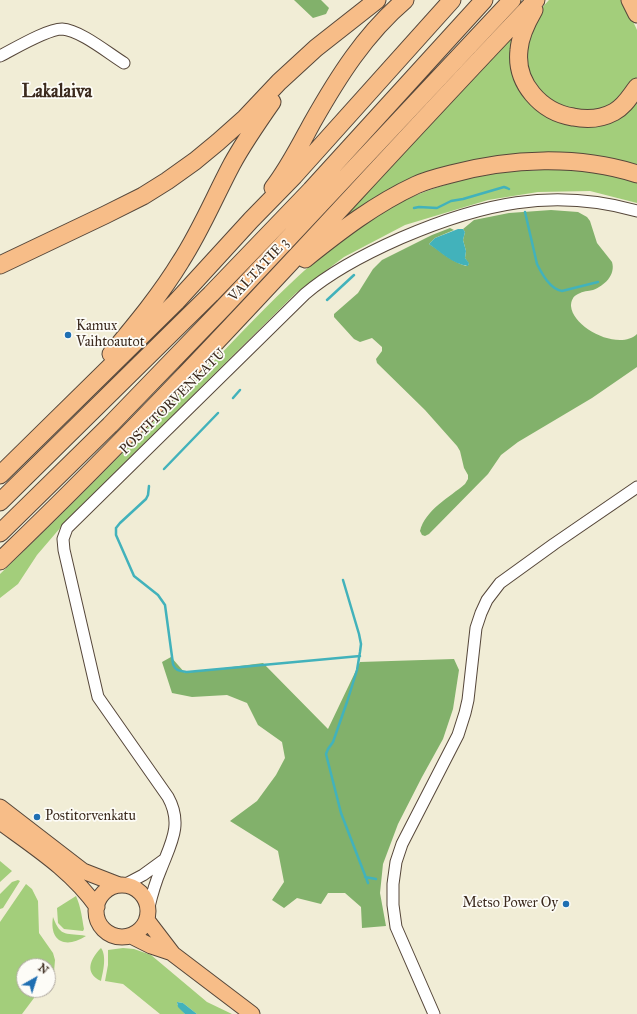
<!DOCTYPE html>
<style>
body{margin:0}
#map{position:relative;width:637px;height:1014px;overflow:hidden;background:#f1edd6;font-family:"IM FELL Great Primer",serif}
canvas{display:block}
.north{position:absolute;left:16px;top:958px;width:40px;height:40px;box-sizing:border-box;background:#fdfcf7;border:1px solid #afa8a0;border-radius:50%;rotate:39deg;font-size:11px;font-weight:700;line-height:16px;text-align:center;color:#3b2a1e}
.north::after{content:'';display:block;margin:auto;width:14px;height:18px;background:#1f6fb2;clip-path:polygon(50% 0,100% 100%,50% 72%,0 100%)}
</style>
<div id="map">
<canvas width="637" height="1014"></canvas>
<div class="north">N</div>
</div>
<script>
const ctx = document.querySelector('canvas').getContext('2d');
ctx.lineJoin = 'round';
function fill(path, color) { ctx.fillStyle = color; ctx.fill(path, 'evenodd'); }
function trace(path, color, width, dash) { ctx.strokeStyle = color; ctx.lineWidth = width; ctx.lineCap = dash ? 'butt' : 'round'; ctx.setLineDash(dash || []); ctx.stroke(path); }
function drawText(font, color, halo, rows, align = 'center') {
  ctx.font = font + ' "IM FELL Great Primer",serif'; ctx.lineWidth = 3.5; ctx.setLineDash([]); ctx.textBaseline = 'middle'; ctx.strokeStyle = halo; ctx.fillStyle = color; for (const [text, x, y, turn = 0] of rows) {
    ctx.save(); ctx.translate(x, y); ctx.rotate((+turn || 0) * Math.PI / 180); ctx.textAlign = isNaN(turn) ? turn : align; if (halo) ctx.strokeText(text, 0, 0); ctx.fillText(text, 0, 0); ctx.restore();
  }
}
fill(new Path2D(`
 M549,0h74l14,30v47l-11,15 -9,9 -18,10 -31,2 -16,-9 -20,-20 -8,-16 1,-22 13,-34z
 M514,30l8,59 59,35 56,-29v73l-143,-7 -154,64 -3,-4z
 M565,169l40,4 32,8v22l-47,-12 -52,1 -50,8 -83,25 -61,32 -48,36 -229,227 -30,35 -19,29 -18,14v-24c72,-69 141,-140 212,-211 55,-56 114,-123 185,-159 35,-18 82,-30 121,-33 15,-1 31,-1 47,-2z
 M0,861l12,10 -12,11z
 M18,880l2,1 -17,27 -3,1v-15l12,-12z
 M26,884l6,5 6,12 1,32 14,20 2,7 -1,12 -6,8v-14h-24v24h16l-18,24h-22v-92z
 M76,896c5,11 6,22 8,33l-1,2 -19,-2 -6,-6 -1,-15z
 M53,917c8,22 14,15 33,19 -20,13 -37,6 -33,-19z
 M101,948c6,8 2,24 0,33 -17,-8 -11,-22 0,-33z
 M123,948l11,1 17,6 56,47 25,12h-35l-14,-11 -5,-1 -1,2 8,10h-25l-37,-30 -18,-3 3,-16v-15z`), '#a3ce7b');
fill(new Path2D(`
 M294,0h27l8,8 -3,6 -13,4z
 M551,210l27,2 9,5 3,4 7,22 15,19c4,13 -8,24 -19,28 -5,1 -10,1 -15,4 -5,2 -7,7 -7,12 2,23 49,45 66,28v33l-45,31 -74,44 -17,13 -13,19 -59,60 -4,2 -3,-1 -2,-4c5,-21 30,-34 45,-47l3,-5v-4l-4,-7 -4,-17 -3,-5 -32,-36 -48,-47 -1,-4 6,-8v-4l-10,-9 -12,4 -6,-3 -20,-22v-3l24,-21 15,-24 9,-9 50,-25 18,-7 4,2 -19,8 -6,6c13,8 21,17 37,22l3,-2 -4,-6 1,-7 -3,-11 2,-8 -2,-3 11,-9 35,-7z
 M171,657l14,16 78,-10 65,66 32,-67 94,-3 5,11 -6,39 -10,30 -21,38 -24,47 -15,40 -3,29 6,33 -24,2 -1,-21 -16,-14h-17l-7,11 -24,-6 -13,10 -12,-8 12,-18 -6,-31 -48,-30 27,-20 19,-26 9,-17 -3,-16 -24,-17 -11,-22 -20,-8 -35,2 -20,-4 -10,-31z`), '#82b16b');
fill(new Path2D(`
 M458,229h5l2,3 -2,8 3,11 -1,7 4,5 -1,3c-16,-2 -27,-14 -39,-22l6,-6z
 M177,1002l6,1 14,11h-12l-7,-7z`), '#42b2bb');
trace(new Path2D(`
 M414,208l5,-1 18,1 14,-7 12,-2 41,-12 3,1 2,1
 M525,212l12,52c5,10 13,25 25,27l36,-9
 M327,300l27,-25
 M233,398l7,-8
 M164,469l54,-56
 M149,486l-1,9 -2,4 -26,24 -4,5v7l18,41 24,19 7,10 8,59c2,7 7,7 14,8l173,-16
 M343,580l16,54 2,10 -1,8 -3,18 -10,32 -14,40 -5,7 -2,5 15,59 27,70
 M365,877l11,2`), '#42b2bb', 2.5);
const minor = new Path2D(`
 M0,56c14,-7 47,-27 62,-27 18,1 46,24 62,34
 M124,885l19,-10 22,-16
 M149,907c3,-13 7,-26 12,-38 10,-26 22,-45 7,-72l-70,-100 -34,-147 -1,-11 4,-11 238,-234c28,-24 62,-41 96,-56 79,-34 151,-51 236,-27
 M434,1014l-38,-87 -3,-22v-21l3,-22 6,-18 56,-109 7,-22 3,-13 8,-72 5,-15 6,-13 13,-17 54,-39 83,-57`);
const major = new Path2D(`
 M0,807l83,64 36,14
 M0,822c34,25 72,49 97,85
 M96 911a26 26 0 1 1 52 0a26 26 0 1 1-52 0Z
 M147,920l26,34 79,60
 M131,936l20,10 21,7`);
const highway = new Path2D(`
 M630,0l7,14
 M534,10c-7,12 -14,26 -15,40 -4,33 22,62 54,67 14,3 28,2 41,-5 11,-6 16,-16 23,-25
 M273,188c15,-19 27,-43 39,-65 26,-46 53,-89 93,-123
 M305,259c35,-28 70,-55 111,-74 11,-5 23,-8 35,-11 59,-16 127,-19 186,0
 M0,265l105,-50 38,-19 24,-15 28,-20 23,-19 27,-24 34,-36 37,-34 61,-48
 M111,354c25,-30 50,-60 70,-93 20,-31 34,-65 51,-97 12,-22 26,-42 40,-62
 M0,475l176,-173 75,-82 43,-44 158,-176
 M0,502l211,-208 100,-104 173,-190
 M0,533l110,-108 114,-118 288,-307
 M0,561c187,-179 357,-374 536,-561`);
trace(minor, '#56473a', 13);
trace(major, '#56473a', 17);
trace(highway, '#56473a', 19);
trace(minor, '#fff', 11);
trace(major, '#f7bd88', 15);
trace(highway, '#f7bd88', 17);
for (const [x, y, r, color] of [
 [68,335,4,"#1f6fb2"],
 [37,817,4,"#1f6fb2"],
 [566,904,4,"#1f6fb2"]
]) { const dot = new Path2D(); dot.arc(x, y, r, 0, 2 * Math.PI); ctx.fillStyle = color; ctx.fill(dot); trace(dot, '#fdfcf7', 1.5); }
drawText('14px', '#3b2a1e', '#fdfcf7', [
 ["VALTATIE 3",259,270,-47],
 ["POSTITORVENKATU",173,402,-45]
]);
drawText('14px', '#3b2a1e', '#fdfcf7', [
 ["Kamux",76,327],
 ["Vaihtoautot",76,343],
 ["Postitorvenkatu",45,817],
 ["Metso Power Oy",558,904,"right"]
], 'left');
drawText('bold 18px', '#3b2a1e', '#fdfcf7', [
 ["Lakalaiva",57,93]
]);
</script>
